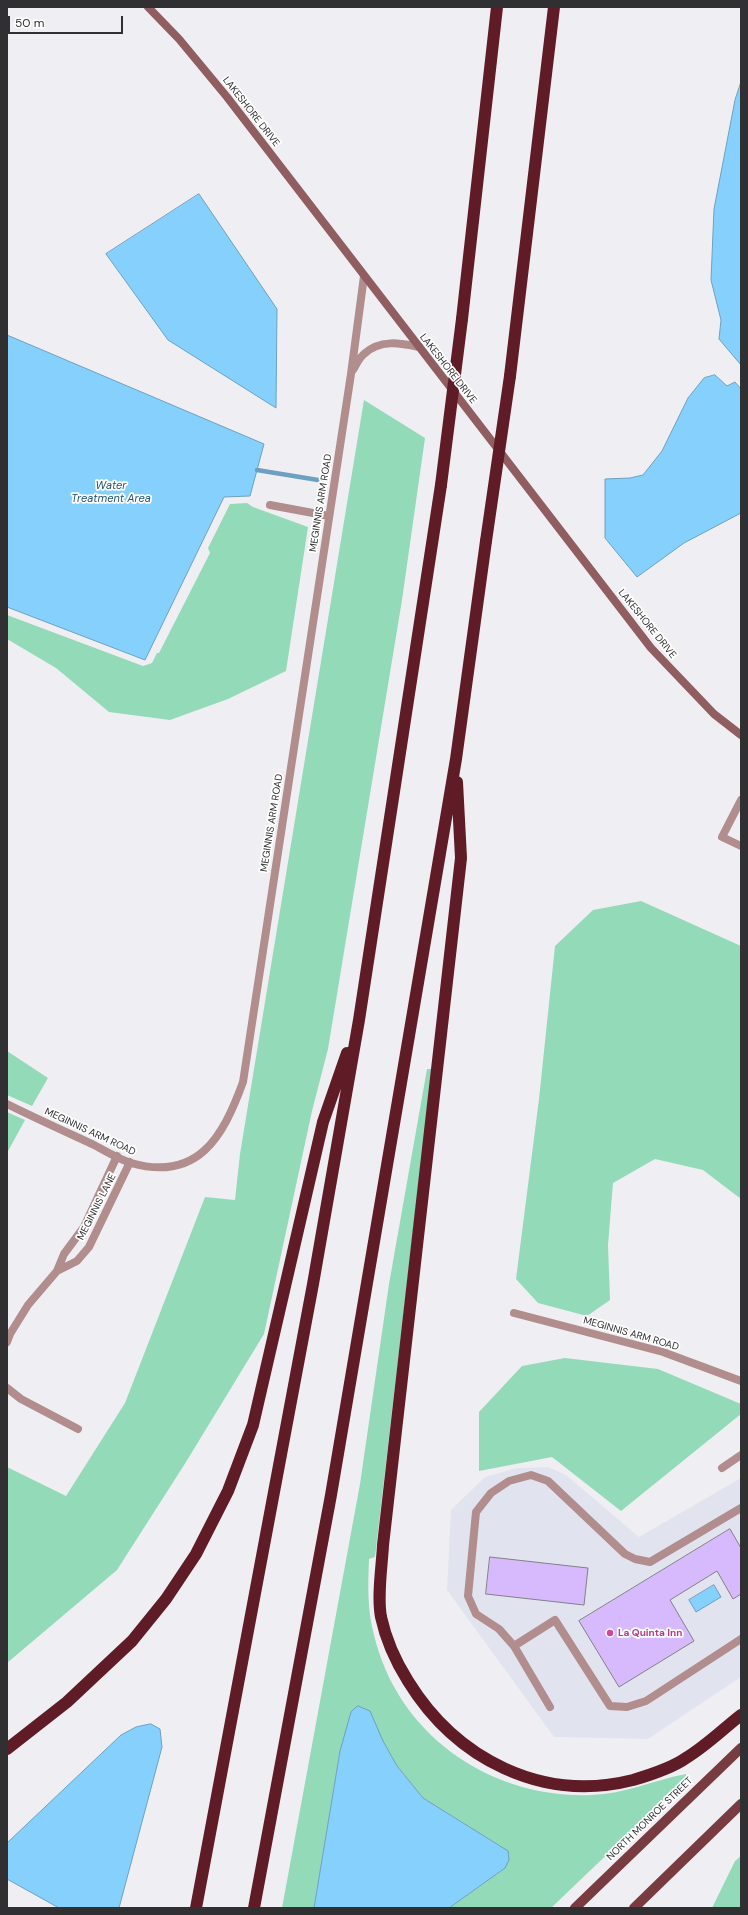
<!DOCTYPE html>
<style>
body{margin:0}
#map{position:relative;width:748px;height:1915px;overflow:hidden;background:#efeff3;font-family:"DM Sans",sans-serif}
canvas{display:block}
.frame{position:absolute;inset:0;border:8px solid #303032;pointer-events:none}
.scale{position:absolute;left:8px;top:16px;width:115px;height:18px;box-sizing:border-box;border:2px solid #303032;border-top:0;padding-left:5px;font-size:12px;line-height:14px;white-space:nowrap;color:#303032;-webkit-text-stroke:3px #fff;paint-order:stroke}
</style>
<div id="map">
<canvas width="748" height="1915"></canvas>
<div class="frame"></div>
<div class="scale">50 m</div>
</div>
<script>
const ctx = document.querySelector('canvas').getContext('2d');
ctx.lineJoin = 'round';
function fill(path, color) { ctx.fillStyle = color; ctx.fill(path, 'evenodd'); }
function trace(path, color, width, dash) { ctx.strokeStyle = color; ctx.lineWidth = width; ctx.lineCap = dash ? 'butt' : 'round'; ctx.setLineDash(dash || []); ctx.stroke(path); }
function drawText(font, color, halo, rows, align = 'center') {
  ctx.font = font + ' "DM Sans",sans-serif'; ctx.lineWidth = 3.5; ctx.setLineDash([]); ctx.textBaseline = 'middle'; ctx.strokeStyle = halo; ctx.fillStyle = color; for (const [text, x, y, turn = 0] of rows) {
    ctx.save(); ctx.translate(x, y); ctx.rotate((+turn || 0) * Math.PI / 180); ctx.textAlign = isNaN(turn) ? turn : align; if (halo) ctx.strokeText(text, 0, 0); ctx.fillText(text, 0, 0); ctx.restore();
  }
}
fill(new Path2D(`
 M548,1467l18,8 73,62 102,-59v199l-93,62 -94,-2 -107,-147 4,-80 34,-33 32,-9z`), '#e1e4ef');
fill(new Path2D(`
 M364,400l61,38 -23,162 -74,449 -16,62 -48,223 -78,128 -69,108 -110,93v-196l59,29 59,-93 80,-206 30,3 5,-46z
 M247,503l6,4 55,20 -22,144 -58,28 -58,21 -61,-8 -53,-44 -49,-29v-24l136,51 9,-3 5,-10h2l51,-100 -2,-5 22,-44z
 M641,901l100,45v253l-38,-29 -48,-11 -42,24 -5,62 2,55 -23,16 -49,-13 -22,-24 23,-180 16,-153 38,-36z
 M7,1051l41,27 -16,28 -25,-11z
 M427,1069h5l-57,488 -6,2c-1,26 -2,51 5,76 24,100 116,164 218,160 32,-1 62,-15 94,-21l1,4 -136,130h-102l56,-40 -5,-22 -77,-48 -26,-32 -14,-25 -43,10 -26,157h-32l78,-424 29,-200z
 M7,1112l18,8 -18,33z
 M565,1358l93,11 83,35v10l-120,97 -69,-54 -73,14v-59l43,-46z
 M741,1856v52h-29l23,-47z`), '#93dab9');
const water = new Path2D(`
 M741,82v283l-22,-26 2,-19 -10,-40 3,-71 21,-109z
 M199,194l78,115 -1,99 -108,-68 -62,-86z
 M7,335l257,109 -14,52 -26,1 -79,163 -138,-53z
 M715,375l12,11 8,-4 6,7v124l-57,30 -47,34 -32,-39v-59l25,-1 13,-3 19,-24 26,-53 16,-20z
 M714,1585l7,12 -25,15 -7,-12z
 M358,1706l12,5 13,30 14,25 26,32 85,53 1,9 -4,8 -56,40h-135l26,-157 11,-39z
 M151,1724l9,5 2,18 -43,161h-60l-52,-29v-36l114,-108 15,-8z`);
fill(water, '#86d0fe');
trace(water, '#6ca0c1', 1);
trace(new Path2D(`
 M257,470l61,10`), '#6ca0c1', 4.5);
const building = new Path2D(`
 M730,1529l11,19v46l-8,5 -16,-28 -47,29 24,41 -75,46 -40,-66z
 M490,1557l98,11 -4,37 -98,-11z`);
fill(building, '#d7bafe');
trace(building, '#838185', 1);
trace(new Path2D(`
 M270,505l59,11
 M741,800l-19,37 19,9
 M722,1468l19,-13
 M514,1646l41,-26 55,86 17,1 19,-6 95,-62
 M550,1707l-36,-61 -15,-17 -23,-15 -8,-18 8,-84 15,-19 18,-12 22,-6 17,6 77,73 10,5 15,3 91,-54`), '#b18d8e', 8);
trace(new Path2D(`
 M353,370c3,-5 6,-12 11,-16 16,-15 36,-11 55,-7
 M7,1104c28,14 57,27 85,40 12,6 26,15 39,19 67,19 92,-26 112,-81l108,-708 13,-98
 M57,1271l20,-10 12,-14 41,-85
 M514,1313l149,39 78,29
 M7,1342l3,-8 18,-29 29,-34 7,-17 20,-27 33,-71
 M7,1388l14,11 57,30`), '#b18d8e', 8);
trace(new Path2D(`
 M148,7l31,32 48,58 424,551 63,66 27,21`), '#905d60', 8);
trace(new Path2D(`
 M575,1908l166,-160
 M634,1908l107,-104`), '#773b40', 10);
trace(new Path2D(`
 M462,319l35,-312
 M510,376l44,-369
 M457,782l4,76 -78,687c-1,21 -6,51 -2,72 5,23 15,45 27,64 48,78 134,122 225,99 17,-5 39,-12 53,-22 20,-12 37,-29 55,-43
 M7,1749l60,-47 65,-61 34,-42 30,-45 32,-63 25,-66 70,-303 24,-69
 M196,1908l117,-624 46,-264 82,-535
 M254,1908l77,-413 125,-736 30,-218`), '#601c26', 12);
trace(new Path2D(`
 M441,485l21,-166
 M486,541l24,-165`), '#601c26', 12);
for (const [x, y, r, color] of [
 [610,1633,4,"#d1479c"]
]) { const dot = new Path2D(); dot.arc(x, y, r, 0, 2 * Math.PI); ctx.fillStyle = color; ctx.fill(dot); trace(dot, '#fff', 1.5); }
drawText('10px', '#303032', '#fff', [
 ["LAKESHORE DRIVE",251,112,52],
 ["LAKESHORE DRIVE",448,369,52],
 ["MEGINNIS ARM ROAD",321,503,-81],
 ["LAKESHORE DRIVE",647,624,51],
 ["MEGINNIS ARM ROAD",272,823,-81],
 ["MEGINNIS ARM ROAD",90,1132,25],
 ["MEGINNIS LANE",97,1207,-63],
 ["MEGINNIS ARM ROAD",631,1334,16],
 ["NORTH MONROE STREET",650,1819,-44]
]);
drawText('bold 10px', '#b23c85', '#fff', [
 ["La Quinta Inn",618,1633]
], 'left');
drawText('italic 11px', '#1d5574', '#fff', [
 ["Water",111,486],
 ["Treatment Area",111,499]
]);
</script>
